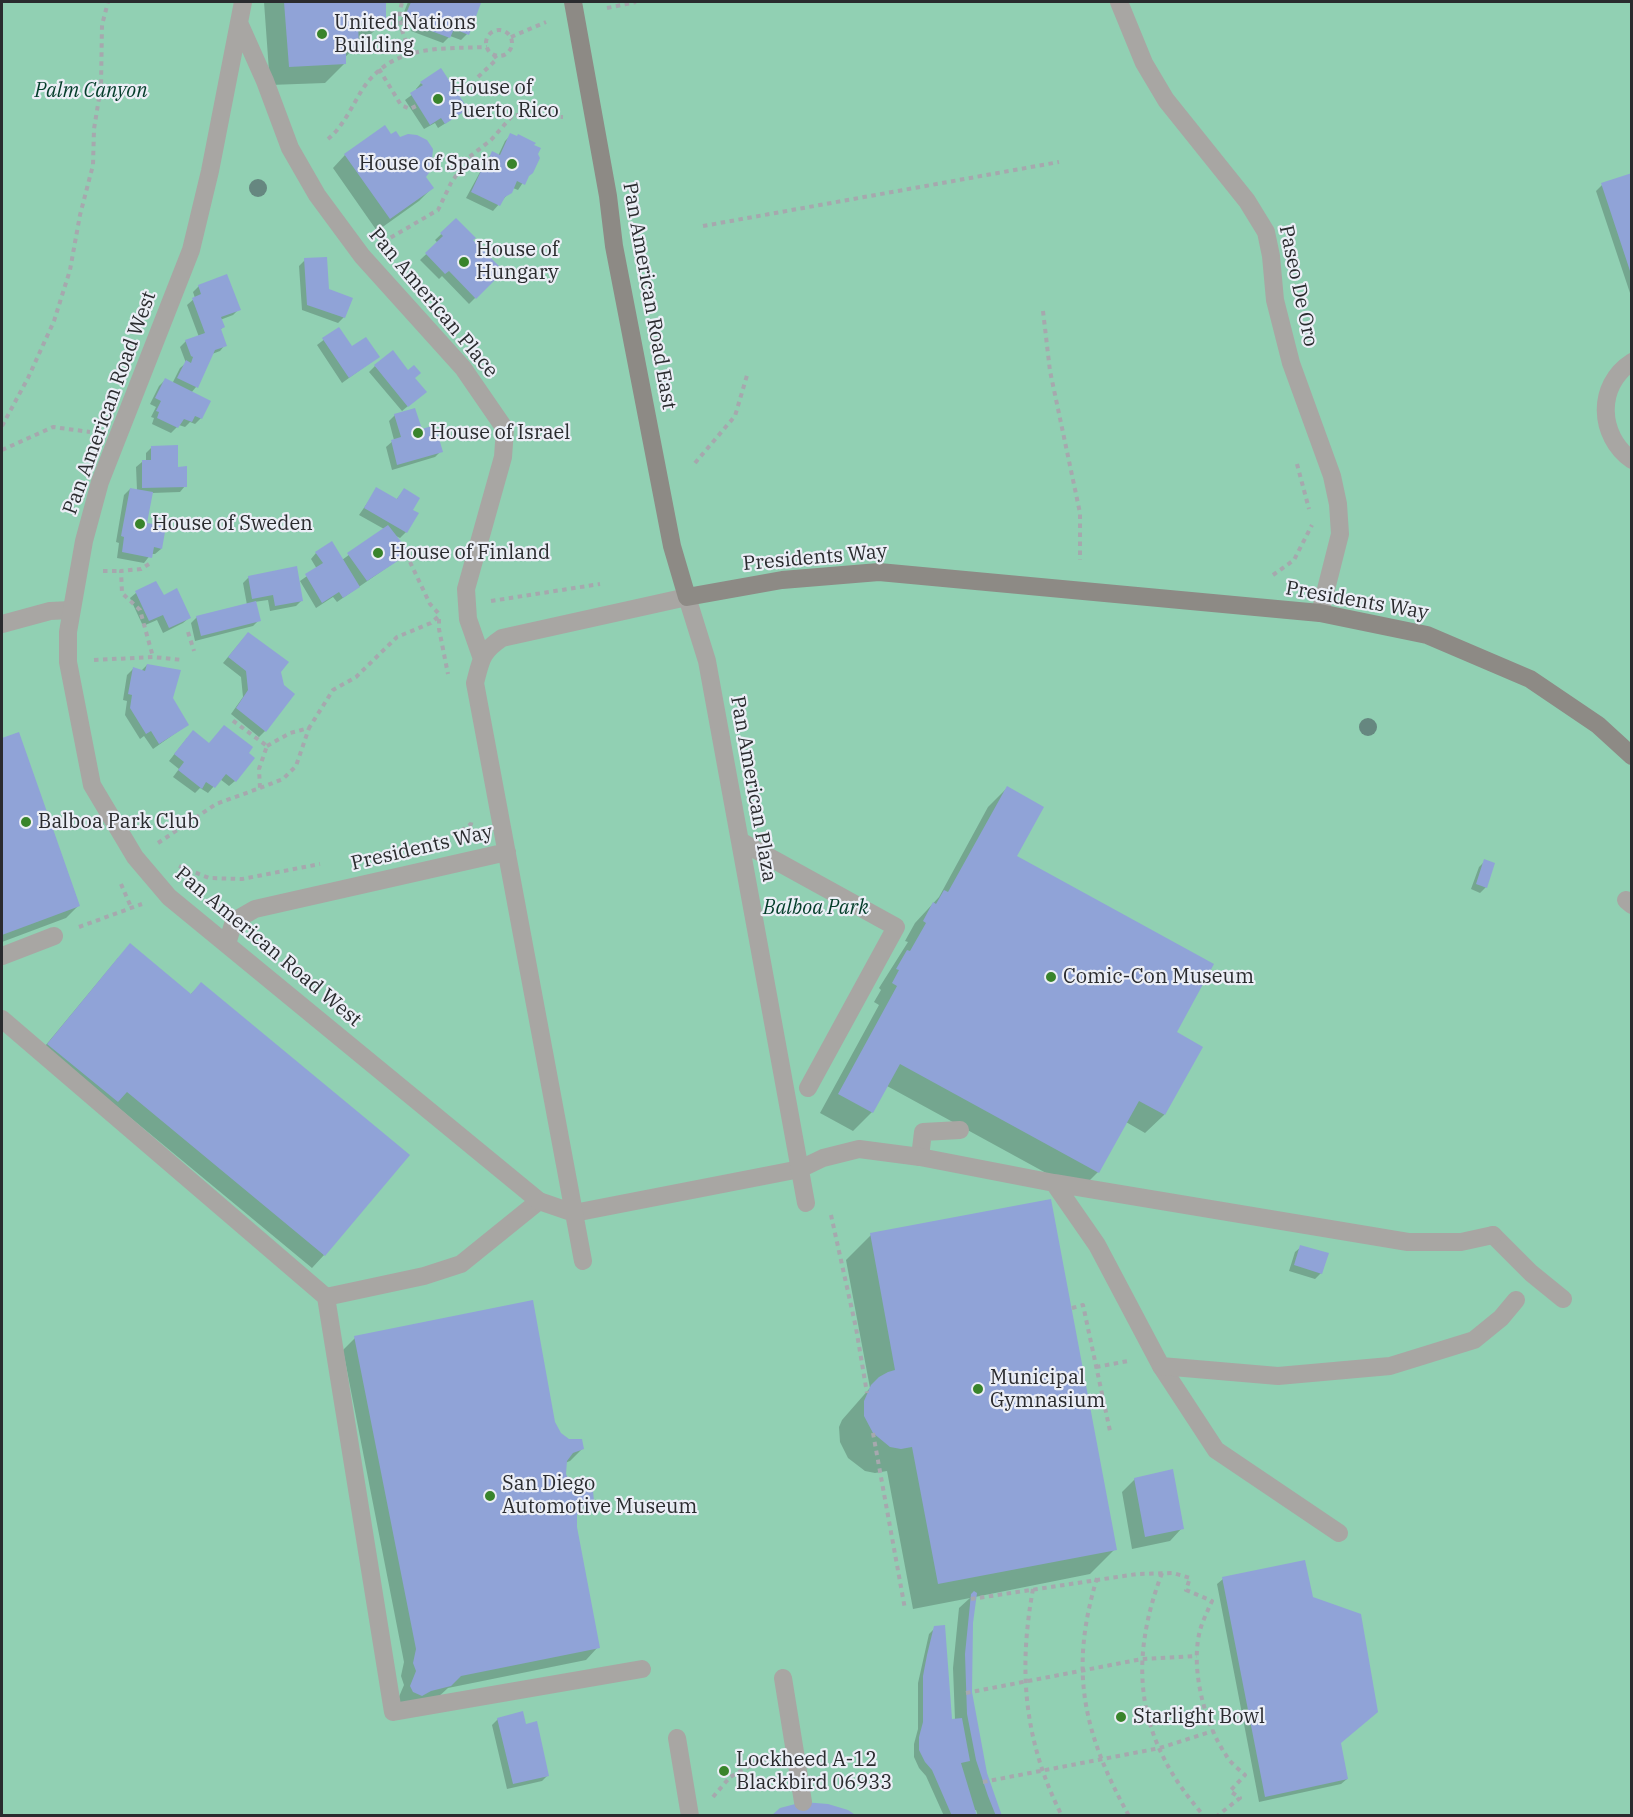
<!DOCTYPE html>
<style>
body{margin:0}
#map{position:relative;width:1633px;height:1817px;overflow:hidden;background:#dee1e9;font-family:"IBM Plex Serif",serif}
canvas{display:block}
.frame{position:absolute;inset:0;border:3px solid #2a2b2e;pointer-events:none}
</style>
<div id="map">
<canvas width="1633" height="1817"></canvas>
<div class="frame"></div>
</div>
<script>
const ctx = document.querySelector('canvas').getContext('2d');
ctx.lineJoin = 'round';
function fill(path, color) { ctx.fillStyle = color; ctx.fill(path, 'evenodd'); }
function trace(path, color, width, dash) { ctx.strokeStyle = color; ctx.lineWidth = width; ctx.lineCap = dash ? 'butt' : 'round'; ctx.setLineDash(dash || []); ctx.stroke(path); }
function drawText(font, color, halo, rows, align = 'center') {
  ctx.font = font + ' "IBM Plex Serif",serif'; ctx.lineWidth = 4.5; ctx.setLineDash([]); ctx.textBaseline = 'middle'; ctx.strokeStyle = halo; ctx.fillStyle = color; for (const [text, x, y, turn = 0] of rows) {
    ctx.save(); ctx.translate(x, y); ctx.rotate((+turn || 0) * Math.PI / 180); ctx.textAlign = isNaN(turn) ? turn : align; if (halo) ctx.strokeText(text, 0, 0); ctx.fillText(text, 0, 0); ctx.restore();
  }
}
fill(new Path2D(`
 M2,2h1629v1813l-1629,1z`), '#91d0b3');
fill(new Path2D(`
 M264,2h120l1,18 -19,19 -9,1 1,5 -14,13v6l-19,19 -55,2z
 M408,2h64l7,2 -12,30 -6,6 -11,-4 -7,7 -32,-12 1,-5 -12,-4z
 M421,83l39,31 -22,14 -3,-5 -11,6 -19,-29 12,-9 -1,-2z
 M511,135l15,43 -8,12 -5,-2 -20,23 -27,-13 21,-39 6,-6 5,3 7,-15z
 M391,136l41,52 -13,13 -42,30 -44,-63 12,-13z
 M1632,175v124l-36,-108 6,-6z
 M456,220l15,20 31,31 -33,33 -27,-28 -3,3 -19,-19 18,-17 -3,-3z
 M305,260l23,30 16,27 -6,6 -36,-13 -3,-44z
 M199,286l40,23 -6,6 -13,5 3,7 -3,3 5,15 -5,6 -8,3 -16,33 -5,6 10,25 -6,6 -5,-2 -5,5 -6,-2 -8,8 -19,-9 2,-6 -3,-1 5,-10 -6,-3 9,-18 6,-6 7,4 8,-16 6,-5 -6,-16 6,-6 13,-4 -12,-32 8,-7 -2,-6z
 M338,329l14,19 26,9 -36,26 -25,-38z
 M375,366l39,13 5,18 -17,14 -33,-39z
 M395,415l26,16 20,20 -6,6 -43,13 -6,-23 8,-7 -5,-19z
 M152,447l24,21 9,18 -5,6 -28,1 -6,31 15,25 -6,5h-4l-7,9 -27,-5 2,-15 -3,-1 8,-47 6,-6 7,1 -1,-23 6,-5 4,-1v-8z
 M377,489l19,11 8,-10 7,20 6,3 -11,19 -6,6 -6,-3 14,18 -71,49 -4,-5 -17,11 -16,-27 17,-12 -6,-10 5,-6 26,7 42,-31 -25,-14z
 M249,577l53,23 -6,6 -26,5 -2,-11 -14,2 5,18 -6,6 -58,15 -4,-18 6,-6 50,-12 -4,-22z
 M156,583l7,14 26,21 -6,5 -20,10 -6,-13 -14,6 -13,-28 6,-5z
 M243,639l36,33 -14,59 -6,6 -28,-23 12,-17 -2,-20 -18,-14z
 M147,665l40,60 -34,24 -9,-13 -4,3 -15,-24 2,-14 -4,-1 4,-25 6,-6 8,2z
 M18,733l61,172 -13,13 -64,24v-203z
 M187,738l59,15 -11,28 -6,5 -9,-7 -12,14 -8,-5 -5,5 -22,-16 6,-8 -10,-8z
 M1007,788l8,69 160,175 -11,83 -19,18 -19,-11 -28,50 -19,19 -192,-105 -15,26 -19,19 -33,-18 59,-108 -5,-3 7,-12 -2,-2 29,-46 -3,-1 10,-18 24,-26 49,-90z
 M1485,861l1,26 -6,6 -9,-4 8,-22z
 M118,958l72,37 11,-11 123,271 -12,13 -198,-164 -78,-47z
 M871,1235l244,314 -25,25 -115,23 -4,26 1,77 13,74 15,42h-22l-2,-6h-2l1,6h-31l-18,-40 -7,-8 -5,-11v-13l4,-15v-46l11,-49 6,-6 16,93 4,-1 -2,-52 6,-60 11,-10 -57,11 -26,-138 -12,2 -10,-2 -17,-13 -8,-16 -1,-15 3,-7 28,-32 -24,-128z
 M1301,1247l20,26 -6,6 -26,-8 6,-19z
 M355,1338l199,84 6,12 23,14 -13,13 -5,2 -1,11 6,11 23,15 -17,15 -1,12 23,120 -12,13 -138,28 -11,10 -36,6 -3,-5 6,-14 -3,-9 3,-14 -61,-312z
 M1135,1479l47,49 -12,13 -38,8 -10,-57z
 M1223,1579l117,164 7,36 -6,5 -82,18 -42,-218z
 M498,1719l27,7 23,49 -6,6 -35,8 -15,-64z`), '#0003');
fill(new Path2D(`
 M284,2h102v18l-28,3 1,23 -13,1v17l-57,3z
 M411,2h65l5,1 -12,32 -15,-6 -4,9 -35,-13 2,-4 -12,-5z
 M441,68l27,41 -23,15 -4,-6 -11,7 -20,-32 13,-8 -3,-3z
 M385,125l6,9 5,-3 4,6 8,-3 9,1 10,5 6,9 -2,21 -5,7 8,11 -44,31 -46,-65z
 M510,133l7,3 1,-2 18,9 -2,2 7,3 -3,6 2,4 -7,15 -4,3 -4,9 -8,-4 -5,12 -7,4 -5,9 -29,-14 10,-21 2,1 9,-21 8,4z
 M1632,173v101h-1l-30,-91z
 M456,218l20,20 -3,2 31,31 -28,28 -27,-28 -4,3 -20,-21 18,-17 -3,-3z
 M327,257l2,32 24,9 -8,20 -38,-13 -3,-47z
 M227,274l14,36 -20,7 4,10 -4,2 6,17 -12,4 -17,38 -21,-10 9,-18 5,3 2,-6 -2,-1 -6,-16 20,-7 -13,-35 9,-4 -3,-9z
 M339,327l13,19 14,-9 14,20 -31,21 -27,-40z
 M393,350l15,20 6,-5 7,8 -6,5 12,14 -19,15 -34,-42z
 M165,378l46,23 -9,18 -7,-3 -3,6 -8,-3 -6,9 -21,-10 2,-6 -3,-1 5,-10 -6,-3z
 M415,408l7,21 13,-4 8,27 -46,13 -6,-25 10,-3 -7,-23z
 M178,445v22l9,-1v21l-45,1v-28h9v-14z
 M376,487l21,12 7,-11 16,10 -7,12 6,3 -12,20 -43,-25z
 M130,488l23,4 -6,31 19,3 -4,23 -8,-2 -2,11 -30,-6 2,-15 -3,-1z
 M388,525l22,28 -43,28 -20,-28z
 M332,541l28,46 -17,11 -4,-6 -17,11 -17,-29 18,-11 -8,-11z
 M297,566l6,35 -28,5 -2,-11 -21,4 -4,-23z
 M156,581l8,14 13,-7 14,30 -22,10 -6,-13 -14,6 -14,-30z
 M256,601l5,20 -60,15 -5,-20z
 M248,632l41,30 -8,10 3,13 11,9 -29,38 -30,-24 12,-18 -2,-19 -18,-14z
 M147,664l34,6 -8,28 16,27 -30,19 -8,-13 -5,3 -16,-26 2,-13 -4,-1 5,-27 12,4z
 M224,725l29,22 -4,6 6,5 -19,24 -10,-8 -11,14 -9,-6 -4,7 -24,-19 6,-8 -10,-8 19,-24 16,13z
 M19,732l61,174 -78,29v-197z
 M1007,786l37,21 -27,49 197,108 -37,68 26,15 -38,68 -26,-14 -40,72 -199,-109 -27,49 -35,-19 59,-108 -5,-3 7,-13 -3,-1 11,-19 3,1 16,-28 -3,-2 10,-19 3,2 8,-14 4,2z
 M1484,859l11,4 -8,25 -11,-4z
 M130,943l61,51 10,-12 209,173 -85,101 -198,-164 -9,10 -71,-58z
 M1051,1199l66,351 -179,34 -26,-137 -11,2 -11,-2 -17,-14 -9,-17v-15l7,-16 8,-8 9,-5 7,-2 -25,-137z
 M1300,1245l29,8 -7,21 -28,-9z
 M533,1300l22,122 6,11 8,6h13l2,10 -11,4 -6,8 -1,13 5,10 9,6 13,1 1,10 -11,5 -6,9v12l23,121 -139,28 -10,10 -20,5 -9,5 -9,-4 -3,-6 6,-15 -3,-8 3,-14 -62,-313z
 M1173,1469l11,60 -39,8 -11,-59z
 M1305,1560l8,37 48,17 17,98 -37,31 7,36 -83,18 -43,-220z
 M974,1591l3,2 -4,30 -1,69 15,81 15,43h-6l-8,-20 -12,-36 -9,-46 -2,-60 6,-60z
 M945,1625l7,94 10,-1 8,43 -9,2 16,53h-25l-20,-46 -7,-8 -6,-12v-13l4,-15v-46l4,-21 7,-29z
 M523,1711l3,13 11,-3 12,55 -36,8 -16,-66z
 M803,1802l25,2 20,6 9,6h-86l9,-8z`), '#90a3d7');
trace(new Path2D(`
 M402,3c-6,17 2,34 9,50
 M607,8l29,-6
 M486 43a13 13 0 1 1 26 0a13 13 0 1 1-26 0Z
 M511,37l35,-15
 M379,69l22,36 9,4 8,-4
 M478,77l19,-18 -4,-5
 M328,139c15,-12 24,-33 34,-49 30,-46 77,-41 125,-43
 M703,226l356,-64
 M383,242l55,-32 13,-27 17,-25 23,-18 22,-25 50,2
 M1043,311l7,60 30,142v47
 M2,426l26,-48 26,-57 16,-51 10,-55 13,-50 1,-36 7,-43 1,-61 6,-23
 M2,450l51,-23 37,5
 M695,463l40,-47 13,-44
 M1297,464l12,45
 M410,562l20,42 10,11
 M149,564l-8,5 -20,2 1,22 18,17 13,47
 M103,571h18
 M1273,575l21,-15 18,-35
 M491,601l109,-17
 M439,619v10l9,45
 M188,632l6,19
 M94,660l59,-3 30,3
 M267,746l23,-13 19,-5 24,-38 23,-13 41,-40 34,-14 8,-7
 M260,788l23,-9 13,-13 13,-38
 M454,836l17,-12 1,-5
 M158,843l58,-39 44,-16 -1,-19 8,-23 -35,-26
 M179,866l30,12 33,1 78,-15
 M121,884l10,23
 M79,927l63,-23
 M831,1215l25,113 11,65
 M1072,1308l11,-3 27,126
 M1096,1367l32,-6
 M873,1433l32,176
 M1162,1573c-35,93 -25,167 42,243
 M1097,1578c-28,92 -14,155 32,238
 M1033,1589c-15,82 -9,152 29,227
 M971,1599l166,-25 36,-1 17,5 -4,12 26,11c-4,9 -8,17 -11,26 -12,38 3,96 25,128 4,8 13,14 19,20l-15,16 10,7 -23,18
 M966,1693l176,-34 55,-3
 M983,1782l177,-34 53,-17
 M713,1797l17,-20 29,-16 11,-3`), '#a6a8ae', 4, [4.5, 4.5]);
trace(new Path2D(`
 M1119,2l25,61 22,37 81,101 19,31 5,24 4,44 16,63 41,113 6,28 2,30 -20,79
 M1632,362c-36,23 -34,74 0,98
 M2,624l48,-13 21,-1
 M1626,900l6,5
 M2,956l52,-20
 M2,1019l324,278 98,-21 37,-12 78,-63
 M920,1157l3,-25 37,-2
 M574,1213l226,-44
 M1493,1235l38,38 32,26
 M326,1297l67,415 249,-43
 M1161,1366l55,84 123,83
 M677,1738l13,78`), '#a8a6a3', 18);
trace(new Path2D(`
 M243,2l-33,169 -19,79 -91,232 -16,59 -16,91v30l24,123 43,72 34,40 370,304 35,12
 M240,25l25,56 25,67 27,47 45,61 101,112 42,61 -2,28 -37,132 2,30 14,40
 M740,841l156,86 -88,161
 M227,944l7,-23 21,-12 252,-57
 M800,1169l23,-11 36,-9 61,8 134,26 354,59h53l32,-7
 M1054,1183l43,62 64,121 117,10 112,-10 84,-26 27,-22 15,-18
 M583,1261l-108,-578c6,-23 6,-31 27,-45l185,-41 20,64 99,542
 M783,1678l20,124`), '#a8a6a3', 18);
trace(new Path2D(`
 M573,2l35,194 6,50 58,300 15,51 95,-17 97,-8 441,41 107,22 103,44 68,46 34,31`), '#8d8a85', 18);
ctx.fillStyle = '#668780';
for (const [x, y] of [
 [258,188],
 [1368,727]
]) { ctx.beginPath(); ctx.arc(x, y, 9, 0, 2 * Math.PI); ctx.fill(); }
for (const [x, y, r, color] of [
 [322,34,6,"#39842b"],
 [438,99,6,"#39842b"],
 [512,164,6,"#39842b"],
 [464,262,6,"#39842b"],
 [418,433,6,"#39842b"],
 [140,524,6,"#39842b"],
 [378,553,6,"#39842b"],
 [26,822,6,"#39842b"],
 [1051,977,6,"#39842b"],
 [978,1389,6,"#39842b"],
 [490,1496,6,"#39842b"],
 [1121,1717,6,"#39842b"],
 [724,1771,6,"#39842b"]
]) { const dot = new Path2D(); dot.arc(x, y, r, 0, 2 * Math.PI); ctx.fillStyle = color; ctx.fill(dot); trace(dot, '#ebeef6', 2); }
drawText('20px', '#2a2b2e', '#ebeef6', [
 ["United Nations",334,23],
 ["Building",334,46],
 ["House of",450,88],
 ["Puerto Rico",450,111],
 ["House of Spain",500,164,"right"],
 ["House of",476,250],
 ["Hungary",476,273],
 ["House of Israel",430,433],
 ["House of Sweden",152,524],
 ["House of Finland",390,553],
 ["Balboa Park Club",38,822],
 ["Comic-Con Museum",1063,977],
 ["Municipal",990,1378],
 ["Gymnasium",990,1401],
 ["San Diego",502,1484],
 ["Automotive Museum",502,1507],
 ["Starlight Bowl",1133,1717],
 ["Lockheed A-12",736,1760],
 ["Blackbird 06933",736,1783]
], 'left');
drawText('italic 20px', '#043d2a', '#ebeef6', [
 ["Palm Canyon",91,91],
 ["Balboa Park",816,908]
]);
drawText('20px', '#2a2b2e', '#ebeef6', [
 ["Paseo De Oro",1298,286,78],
 ["Pan American Road East",649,296,80],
 ["Pan American Place",433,303,50],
 ["Pan American Road West",110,403,-70],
 ["Presidents Way",815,558,-5],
 ["Presidents Way",1357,601,10],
 ["Pan American Plaza",753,789,80],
 ["Presidents Way",422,848,-13],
 ["Pan American Road West",268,947,40]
]);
</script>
